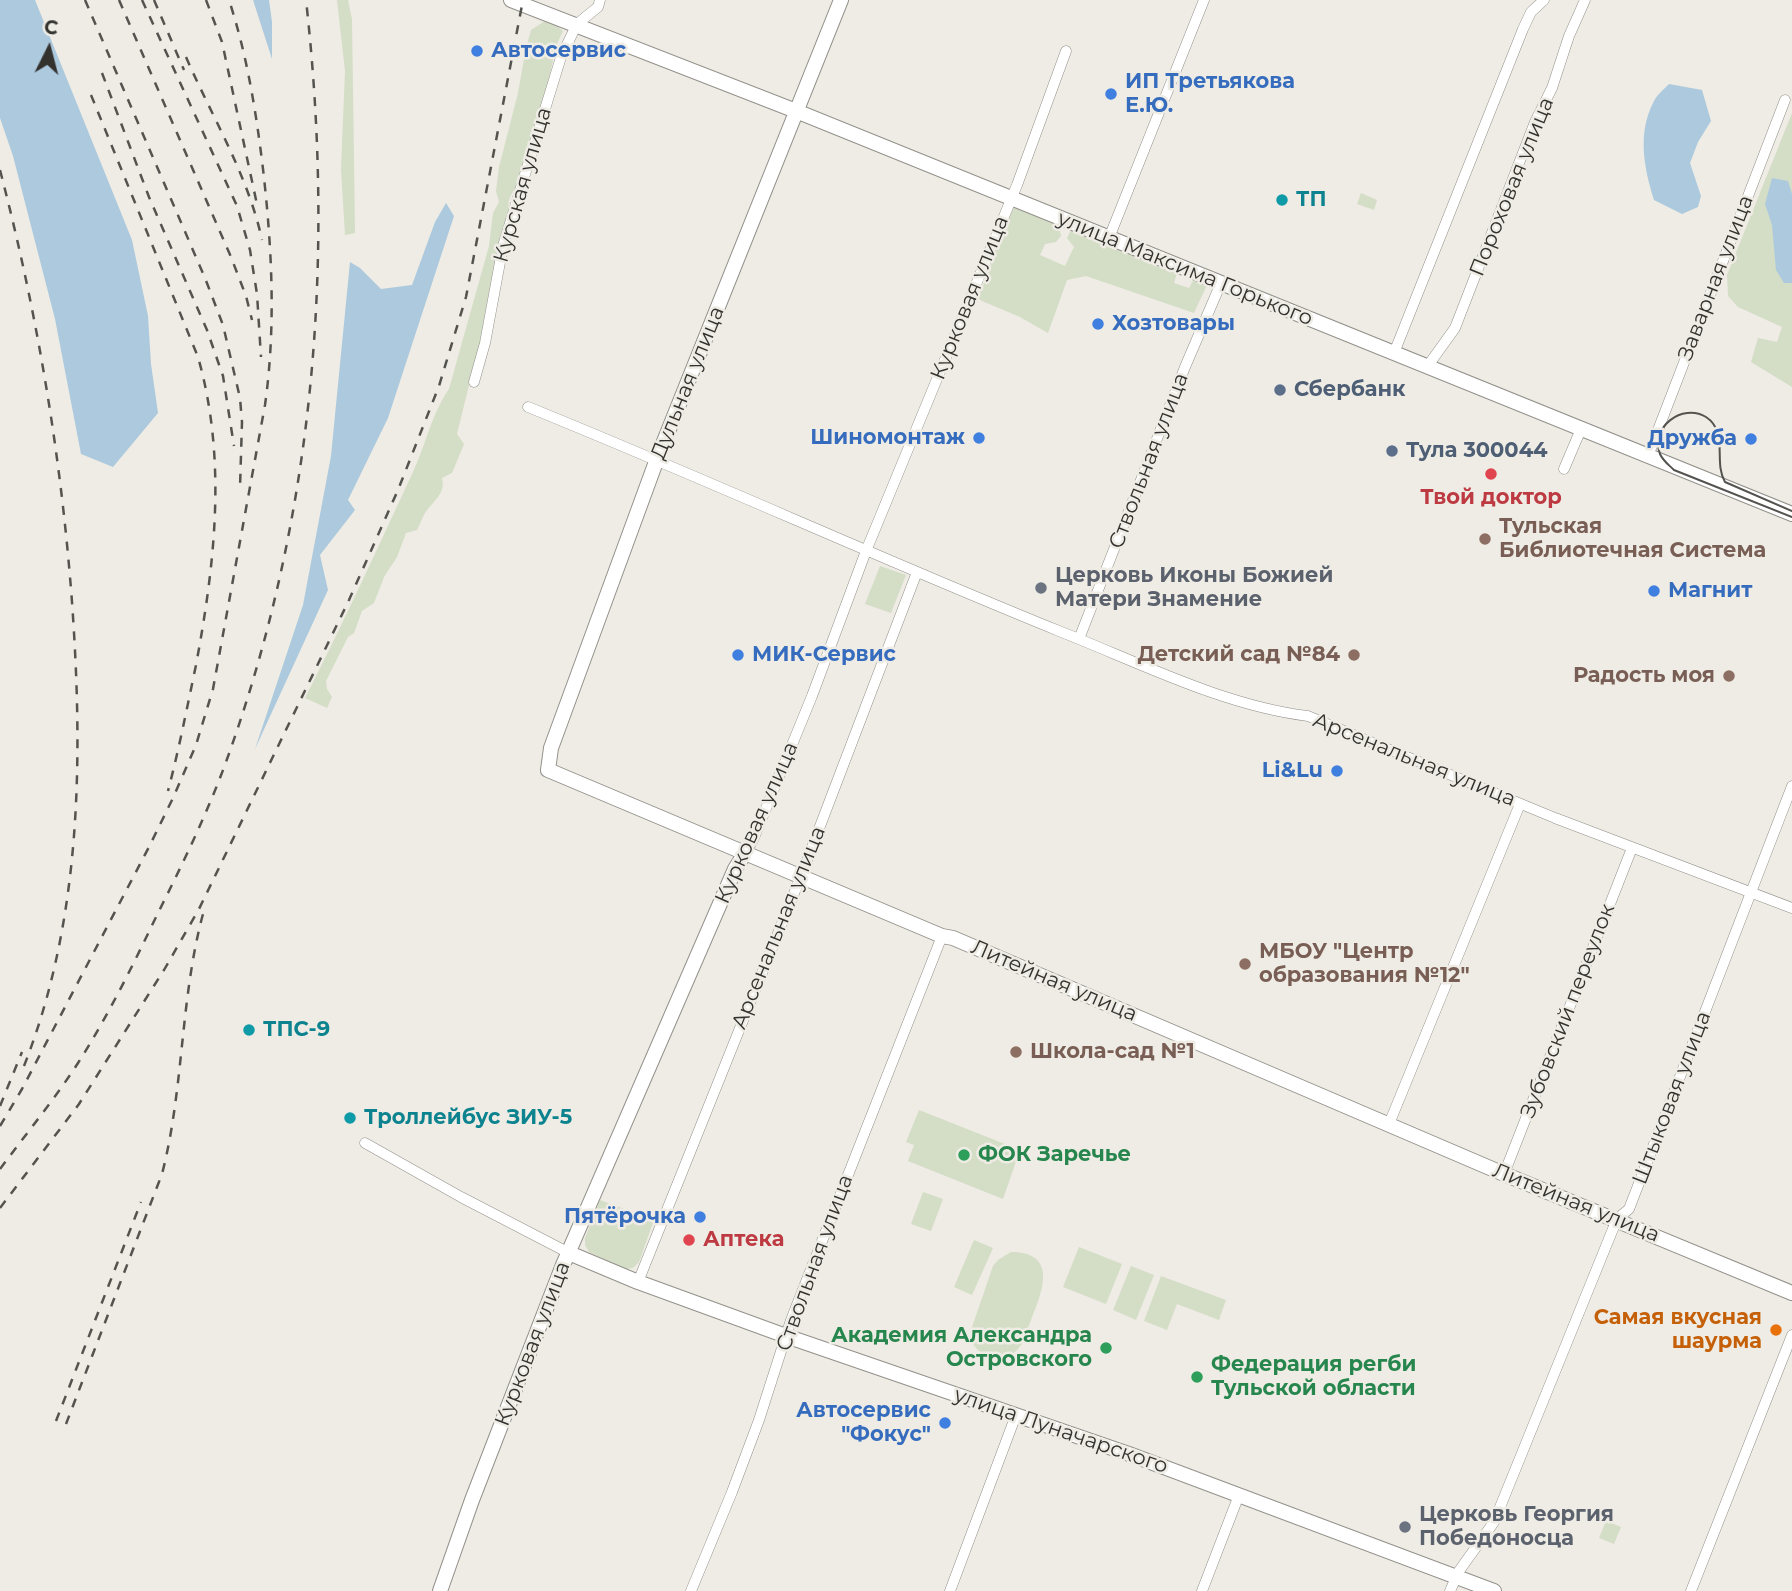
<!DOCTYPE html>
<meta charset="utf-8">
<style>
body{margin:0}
#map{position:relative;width:1792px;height:1591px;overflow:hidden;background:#eeece4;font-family:Montserrat,sans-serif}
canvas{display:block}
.north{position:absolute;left:14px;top:14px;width:70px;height:70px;-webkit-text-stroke:5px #eeece4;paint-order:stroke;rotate:6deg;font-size:19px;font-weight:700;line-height:28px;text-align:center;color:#33322f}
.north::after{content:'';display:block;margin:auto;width:24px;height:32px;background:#33322f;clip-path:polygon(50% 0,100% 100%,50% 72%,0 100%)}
</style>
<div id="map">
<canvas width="1792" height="1591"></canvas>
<div class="north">С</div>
</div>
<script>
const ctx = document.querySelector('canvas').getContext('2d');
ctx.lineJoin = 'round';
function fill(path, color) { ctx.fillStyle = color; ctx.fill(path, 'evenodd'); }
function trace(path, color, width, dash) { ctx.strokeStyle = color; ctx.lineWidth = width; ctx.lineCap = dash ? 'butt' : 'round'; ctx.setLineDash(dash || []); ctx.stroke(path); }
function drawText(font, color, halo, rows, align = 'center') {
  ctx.font = font + ' Montserrat,sans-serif'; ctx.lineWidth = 5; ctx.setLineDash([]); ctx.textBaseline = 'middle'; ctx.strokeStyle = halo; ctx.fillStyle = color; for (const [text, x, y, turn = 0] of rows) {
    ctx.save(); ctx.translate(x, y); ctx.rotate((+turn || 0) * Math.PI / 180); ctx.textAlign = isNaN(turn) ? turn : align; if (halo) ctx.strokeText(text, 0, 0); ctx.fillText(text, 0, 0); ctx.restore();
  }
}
fill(new Path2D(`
 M337,0h11l4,19 3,214 -10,2 -4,-66 4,-98z
 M545,21l11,4 7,6 -7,15 -12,56 -27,85c-9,9 -10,17 -7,29l-27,127 -14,42 -12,49 7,10 -12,29 -10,5c4,16 -9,23 -17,35 -3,5 -5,11 -8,17l-11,3 -9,24 -13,20 -10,26 -12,8 -8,22 -6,4 -22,44 1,8 5,8 -5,11 -22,-10c38,-74 73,-151 108,-226 13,-28 19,-59 36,-83l40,-143 4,-33 6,-11 -3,-11 3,-24 19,-74 8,-45 5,-18z
 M1792,113v274l-41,-25 7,-24 19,4 5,-15 -44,-20 -10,-11 -1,-21z
 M1361,193l16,7 -3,10 -17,-6z
 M1014,206l40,16 5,5 2,9 -5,6 -11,2 -5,11 25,11 9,-19 -7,-9 5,-10 105,45 -3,10 15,5 5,-9 13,6 -13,28 -108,-37 -19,4 -19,53 -28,-16 -38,-16 -4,-3z
 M880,566l26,9 -15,38 -26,-9z
 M919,1110l101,40 -17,49 -95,-38 6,-16 -8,-3z
 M923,1192l20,7 -12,32 -20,-7z
 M600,1200l54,20 -15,42 -6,6 -8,1 -36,-17 -4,-7v-7z
 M974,1240l19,8 -21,47 -18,-8z
 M1079,1247l43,17 -16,40 -43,-17z
 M1011,1252c48,0 31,41 20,68 -4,9 -6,22 -13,29 -17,18 -46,7 -48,-16l23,-67 5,-6z
 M1131,1266l23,9 -18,45 -23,-10z
 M1161,1276l65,24 -7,20 -42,-16 -10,26 -23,-9z
 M1606,1521l15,6 -7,17 -15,-6z`), '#d4ddc6');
fill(new Path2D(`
 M0,0h35l97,240 16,76 3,48 7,49 -45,54 -32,-13 -26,-135 -42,-163 -13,-38z
 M253,0h16l3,22v37z
 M1669,84l33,6 9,31 -13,21 -8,21 11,33 -3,11 -16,7 -28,-14c-10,-32 -17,-67 0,-99 3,-6 10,-12 15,-17z
 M1772,178l16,3 4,13v89h-8l-8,-13 -4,-45 -7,-21z
 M446,203l8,13 -66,202 -40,82 7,10 -35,45 8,35 -73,159 48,-144 28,-149 19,-194 10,6 21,21 31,-4 23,-63z`), '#acc9de');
const street = new Path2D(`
 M1109,238l95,-238
 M1394,353l129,-324 8,-17 13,-12
 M1427,367l28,-39 80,-206 17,-34 17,-52 16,-36
 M474,382l11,-39 18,-97 58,-189 16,-33 21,-17 2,-7
 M528,407c178,72 353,152 531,224 79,31 165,75 249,85l247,102 237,90
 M1648,456l137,-356
 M1564,469l17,-40
 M1079,639l106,-272 36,-84
 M745,853l8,-13 59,-144 54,-145 151,-366 49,-134
 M1389,1124l131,-320
 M365,1143l96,54 108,56
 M1504,1174l128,-326
 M638,1282l163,-406 116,-304
 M691,1591l41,-99 27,-72 32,-100 151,-384
 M950,1591l66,-176
 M1202,1591l37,-96
 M1450,1591l9,-20 35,-49 123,-303 12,-10 163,-423
 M1691,1591l101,-256`);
const secondary = new Path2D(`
 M511,0l285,111 996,403
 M841,0l-184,459 -106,289 -3,22 394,166 11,2 551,236 288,119
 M569,1253l69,29 148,54 343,118 365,137
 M440,1591l32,-91 91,-235 172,-396 10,-16`);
trace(street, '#93918b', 11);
trace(secondary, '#93918b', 16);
trace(street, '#fff', 10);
trace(secondary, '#fff', 14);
trace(new Path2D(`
 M1792,511l-67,-29c-12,-20 4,-50 -19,-65 -24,-14 -56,10 -46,37 3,7 9,11 14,16l118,47`), '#54534f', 2);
trace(new Path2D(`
 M85,0l120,278 18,47 17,73 2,24 -2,66
 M119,0l112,257 15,39 6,24
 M142,0l95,206 13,44 7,44 4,63
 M154,0l30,70
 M206,0l16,42 36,167
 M186,57c26,60 62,118 76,183
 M102,73l47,124 58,133 16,46 11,70
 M91,95l107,262c29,102 17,206 -2,308 -9,43 -17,84 -28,126
 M0,170c37,142 61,285 72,432 11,155 10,317 -48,464
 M0,1106l22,-54
 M0,1126l22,-37 127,-242 24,-49 23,-53 17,-56 52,-284c11,-78 7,-158 -2,-236 -7,-58 -16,-114 -34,-169
 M0,1169c26,-35 54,-69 78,-106 30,-47 55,-98 79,-148 25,-50 50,-101 69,-153 89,-246 109,-503 80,-762
 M0,1208l79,-104 85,-134 35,-61 150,-309 49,-110 41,-104 27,-89 57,-297
 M56,1421l85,-219
 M66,1424l96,-250c22,-85 18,-175 41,-260`), '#54534f', 2.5, [9, 9]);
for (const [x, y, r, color] of [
 [477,51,7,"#3f7fe0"],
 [1111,94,7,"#3f7fe0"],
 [1282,200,7,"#0f9aa8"],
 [1098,324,7,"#3f7fe0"],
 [1280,390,7,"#5c6f8a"],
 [979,438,7,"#3f7fe0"],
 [1751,439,7,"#3f7fe0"],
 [1392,451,7,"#5c6f8a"],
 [1491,474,7,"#e0444e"],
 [1485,539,7,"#8d6e63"],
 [1041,588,7,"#6b7280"],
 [1654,591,7,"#3f7fe0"],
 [738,655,7,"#3f7fe0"],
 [1354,655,7,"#8d6e63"],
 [1729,676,7,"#8d6e63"],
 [1337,771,7,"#3f7fe0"],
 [1245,964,7,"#8d6e63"],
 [249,1030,7,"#0f9aa8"],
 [1016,1052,7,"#8d6e63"],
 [350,1118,7,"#0f9aa8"],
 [964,1155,7,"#2e9e5b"],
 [700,1217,7,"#3f7fe0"],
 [689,1240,7,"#e0444e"],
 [1776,1330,7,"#e8710a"],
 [1106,1348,7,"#2e9e5b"],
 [1197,1377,7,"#2e9e5b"],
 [945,1423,7,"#3f7fe0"],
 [1405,1527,7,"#6b7280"]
]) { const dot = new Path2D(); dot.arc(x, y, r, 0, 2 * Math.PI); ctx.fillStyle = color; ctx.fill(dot); trace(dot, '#eeece4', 2.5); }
drawText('bold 21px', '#366cbe', '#eeece4', [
 ["Автосервис",491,51],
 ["ИП Третьякова",1125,82],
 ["Е.Ю.",1125,106],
 ["Хозтовары",1112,324],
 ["Шиномонтаж",965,438,"right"],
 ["Дружба",1737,439,"right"],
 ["Магнит",1668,591],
 ["МИК-Сервис",752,655],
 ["Li&Lu",1323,771,"right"],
 ["Пятёрочка",686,1217,"right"],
 ["Автосервис",931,1411,"right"],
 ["\"Фокус\"",931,1435,"right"]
], 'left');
drawText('21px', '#33322f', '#eeece4', [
 ["Курская улица",523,185,-74],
 ["Пороховая улица",1512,187,-68],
 ["улица Максима Горького",1185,269,22],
 ["Заварная улица",1716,278,-69],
 ["Курковая улица",970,298,-68],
 ["Дульная улица",688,383,-68],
 ["Ствольная улица",1149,461,-69],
 ["Арсенальная улица",1414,760,22],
 ["Курковая улица",757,823,-66],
 ["Арсенальная улица",779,928,-68],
 ["Литейная улица",1054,981,23],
 ["Зубовский переулок",1568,1011,-69],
 ["Штыковая улица",1672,1098,-69],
 ["Литейная улица",1576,1203,22],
 ["Ствольная улица",815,1263,-70],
 ["Курковая улица",533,1344,-69],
 ["улица Луначарского",1061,1431,19]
]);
drawText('bold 21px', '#0d838f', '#eeece4', [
 ["ТП",1296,200],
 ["ТПС-9",263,1030],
 ["Троллейбус ЗИУ-5",364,1118]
], 'left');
drawText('bold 21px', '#4e5e75', '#eeece4', [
 ["Сбербанк",1294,390],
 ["Тула 300044",1406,451]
], 'left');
drawText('bold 21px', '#be3a42', '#eeece4', [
 ["Твой доктор",1491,498],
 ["Аптека",703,1240,"left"]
]);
drawText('bold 21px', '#785e54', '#eeece4', [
 ["Тульская",1499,527],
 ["Библиотечная Система",1499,551],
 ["Детский сад №84",1340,655,"right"],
 ["Радость моя",1715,676,"right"],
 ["МБОУ \"Центр",1259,952],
 ["образования №12\"",1259,976],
 ["Школа-сад №1",1030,1052]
], 'left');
drawText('bold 21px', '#5b616d', '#eeece4', [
 ["Церковь Иконы Божией",1055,576],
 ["Матери Знамение",1055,600],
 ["Церковь Георгия",1419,1515],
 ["Победоносца",1419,1539]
], 'left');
drawText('bold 21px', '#27864d', '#eeece4', [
 ["ФОК Заречье",978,1155],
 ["Академия Александра",1092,1336,"right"],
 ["Островского",1092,1360,"right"],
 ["Федерация регби",1211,1365],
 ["Тульской области",1211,1389]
], 'left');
drawText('bold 21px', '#c56008', '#eeece4', [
 ["Самая вкусная",1762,1318],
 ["шаурма",1762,1342]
], 'right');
</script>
